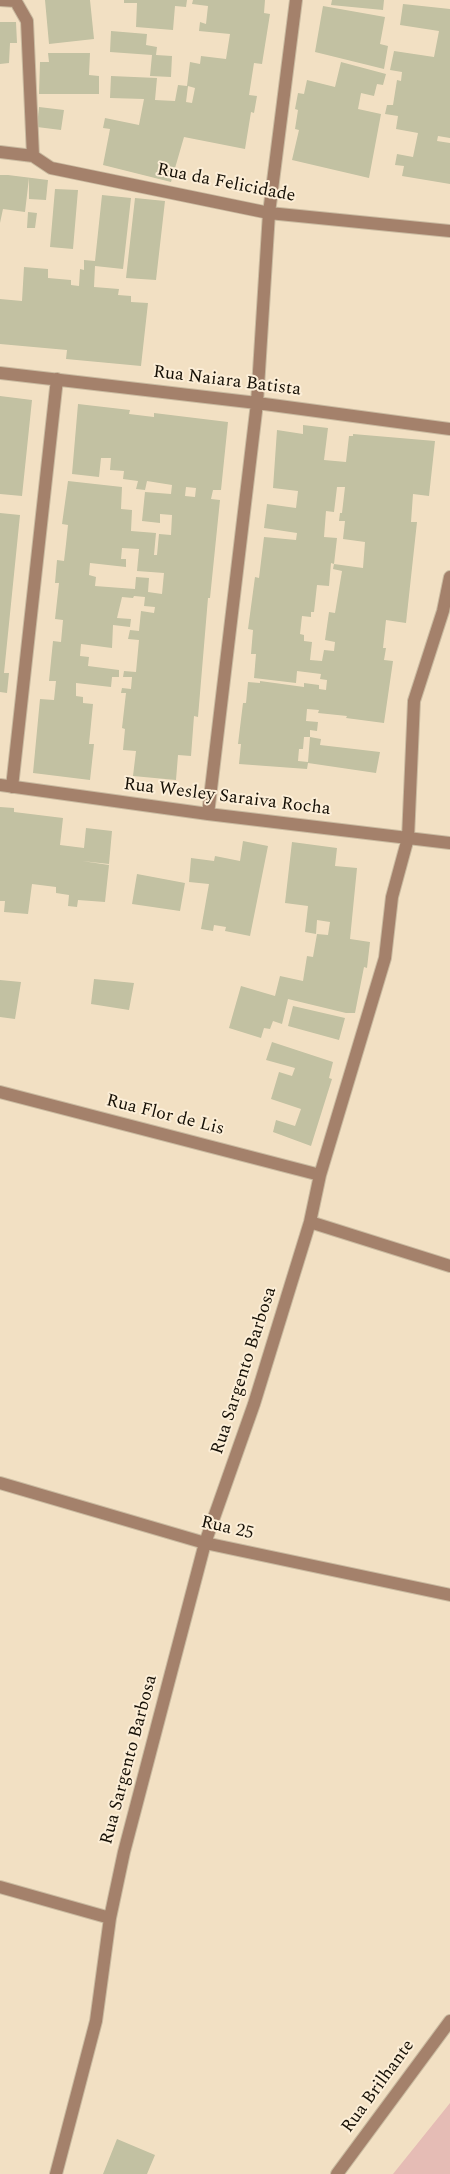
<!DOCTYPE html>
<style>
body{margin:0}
canvas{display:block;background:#f2e0c3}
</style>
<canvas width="450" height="2174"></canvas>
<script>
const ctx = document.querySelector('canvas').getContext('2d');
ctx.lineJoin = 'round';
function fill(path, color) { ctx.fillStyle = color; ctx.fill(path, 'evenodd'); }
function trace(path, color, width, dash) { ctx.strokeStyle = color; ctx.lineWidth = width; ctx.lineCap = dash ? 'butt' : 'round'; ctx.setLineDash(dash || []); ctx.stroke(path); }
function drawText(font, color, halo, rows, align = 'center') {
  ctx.font = font + ' Spectral,serif'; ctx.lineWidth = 4; ctx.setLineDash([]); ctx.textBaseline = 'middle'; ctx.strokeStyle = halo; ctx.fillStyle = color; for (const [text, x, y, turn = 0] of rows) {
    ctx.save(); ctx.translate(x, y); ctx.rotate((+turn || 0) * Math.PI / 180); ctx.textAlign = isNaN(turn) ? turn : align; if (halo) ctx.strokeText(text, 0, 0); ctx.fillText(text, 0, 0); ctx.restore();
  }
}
fill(new Path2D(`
 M450,2103v71h-57z`), '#e5bcb5');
fill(new Path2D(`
 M45,0h45l4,39 -45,5z
 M124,0h63l-1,7 -11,-1 -2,24 -37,-3 1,-24h-13z
 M193,0h72l-1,13 6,1 -8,50 -8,-1 -5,32 8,1 -3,17 -3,-1 -6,37 -61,-12 -13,45 -68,-17 7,-36 -7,-1 2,-10 34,7 5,-26 -34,-1 1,-22 46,2 -2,22 20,1 3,-16 9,1 3,-24 10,2 1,-8 25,3 4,-25 -31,-3 1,-9 6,2 2,-18 -16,-2zM188,86l7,2 -3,15 -6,-1z
 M332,0h52l-1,10 -52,-5z
 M403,4l47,5v129l-12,-2 -1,5 13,2v41l-48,-8 2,-10 -9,-1 2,-11 16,3 5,-24 -22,-4 2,-13 -13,-2 2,-9h6l4,-25 4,1 1,-9 -12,-2 4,-19 40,6 5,-26 -39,-6z
 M323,6l62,11 -5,27 8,2 -4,23 -69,-17z
 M0,22h16l1,21h-7l-1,20 -9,1z
 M111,31l36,3 -1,11 11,2 -1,8 16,1 -1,21 -21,-1 2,-21 -42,-3z
 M48,53h42l-1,22 10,1v18h-60l1,-32h9z
 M341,62l45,12 -3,11 -6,-1 -3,12 -13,-3 -3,16 23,5 -12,64 -77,-18 7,-30 -4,-1 3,-19 -3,-1 3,-16 6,1 3,-14 28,7z
 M39,107l25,3 -3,20 -24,-3z
 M0,175h8l40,5 -2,20 -17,-1v-21l-4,34 -22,-3 -3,14z
 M55,189l23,1 -5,59 -23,-2z
 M102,195l29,3 -8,71 -28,-3 -1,21 25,2 -1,6 13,1v6l17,1 -7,63 -75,-7 1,-9 -67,-6v-45l22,2 2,-34 24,2v9l23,2v5l8,1 1,-17 4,1v-10l11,1z
 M135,198l30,3 -9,79 -30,-2z
 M28,212l9,1 -2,15h-8z
 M0,396l32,4 -10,96 -22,-2z
 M78,404l52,6 -1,4 25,3v-4l74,9 -7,68h-8l-2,9 9,1 -10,98h-2l-10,119 -4,-1 -3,40 -13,-1 -2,25 -43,-4 3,-25 -13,-1 2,-21 -3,-1 4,-35h-5l1,-5 9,1 1,-12h-9l1,-6 12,1 3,-32 -11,-1 2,-9 9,1 2,-20 13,2 1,-6 -11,-1 1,-9 -11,-1 -1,2 -11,-1 -5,21 14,1 -1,8 -17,-2 -1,23 -31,-4 -1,12 9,1 -1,9 31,4v7h-7l-1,10 -35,-4v13l7,1v6l10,1 -4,40h5l-4,36 -57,-7 7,-74 14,1 2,-19h-7l4,-40 8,1 2,-22 -8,-1 4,-36h-4l2,-23 7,1 2,-17 2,-19 -6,-1 6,-43 54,6 -1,22 11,1 -1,21 25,2 -2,22h3l2,-21 12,1 1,-20 -12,-1v9l-18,-2 3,-29 26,2 1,-9 -25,-4 -2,9 -9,-1 2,-8 -15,-2 1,-8 -14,-1 1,-12h-10l-2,19 -27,-3zM186,487l10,1 -1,9 -10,-1zM122,548l17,1 -2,22 27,2 -2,21 -14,-2 1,-14 -13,-1 -1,12 -40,-3 1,-9 -7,-2 1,-12 36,4v-8h-5z
 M303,425l25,3 -4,32 22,2 3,-26h4v-2l82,7 -6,55 -16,-2 -2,28h6l-11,101 -20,-3 -3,28h3l-2,12 9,1 -9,62 -38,-5 1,-2 -29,-3 1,-3 -12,-1 -1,12 12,1 -1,9 -7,-1v7h-6l-1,12h-4l-1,12 10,1 2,-25 11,2 -1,6 60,7 -4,21 -68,-10 -1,6 -68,-5 2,-20h-3l5,-41h3l2,-21 12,1v-2l44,6v-4l15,2v4l7,1 1,-10 -7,-1 1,-5 -24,-3 -1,12 -42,-5 2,-24h-5l2,-24 -5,-1 7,-52 4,1 5,-41 32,3 1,-7 -33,-5 3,-24 29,4 2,-17 -25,-3 4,-58 26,4zM337,487h8l-3,26h-2l-1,8h6l-2,18 22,3 -2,26 -29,-4 3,-26 -13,-1 2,-26 8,1zM331,563l3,1 -1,5 9,2 -7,42 -6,-1 -4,28 10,2 -1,9 -10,-1 -2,11 -12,-1 2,-18 -8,-1v-6l-4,-1 2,-18 9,1v-5h3l3,-27 12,1z
 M0,513l20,2 -16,158h5l-2,20 -7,-1z
 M0,807l14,1v4l49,6 -3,27 24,3 2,-20 26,3 -3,33 -27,-3 27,4 -4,37 -27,-2 -1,7 -9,-1 1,-11 -13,-2v-6l-24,-3 -4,30 -24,-2 1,-11h-5z
 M243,841l25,5 -18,90 -25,-5 1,-4 -12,-2 -1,6 -12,-2 8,-45 -20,-2 2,-24 23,3 1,-5 25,5z
 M292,842l45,6 -2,18 22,2 -7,71 20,3 -3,26 -3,-1 -9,46h-9l-58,-14 -6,25 -9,-3 -3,8 -6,-1 -3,10 -32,-10 12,-42 34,10 5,-20 23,5 4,-25 6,1 4,-23 11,1 2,-13 -13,-2 -1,14 -11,-2 3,-26 -23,-3z
 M137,874l48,9 -5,28 -48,-7z
 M94,979l40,4 -5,27 -38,-6z
 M0,980l21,2 -6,37 -15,-2z
 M293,1006l52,12 -6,22 -51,-14z
 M272,1042l61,20 -4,16 3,1 -21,67 -38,-14 3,-12 19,6 6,-17 -30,-10 8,-27 13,4 3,-8 -29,-8z
 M117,2139l38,16 -8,19h-44z`), '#c2c1a2');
const minor = new Path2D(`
 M0,0l15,1
 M15,0l12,21 6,135
 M0,152l33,4 18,12 218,45 181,18
 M0,373l257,30 193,26
 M0,785l208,29 242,29
 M12,787l45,-408
 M208,814l49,-411 12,-190 27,-213
 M0,1092l320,83
 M310,1222l140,44
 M0,1483l205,60 245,52
 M0,1887l110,31
 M56,2174l40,-153 14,-103 14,-66 81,-309 49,-139 56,-182 10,-47 65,-217 7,-61 16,-59 6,-137 29,-90 7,-34
 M337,2174l113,-153`);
trace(minor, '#cabba1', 14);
trace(minor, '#a4816b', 12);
drawText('18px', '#161006', '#fceed7', [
 ["Rua da Felicidade",226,184,11],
 ["Rua Naiara Batista",227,382,7],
 ["Rua Wesley Saraiva Rocha",227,798,7],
 ["Rua Flor de Lis",165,1116,14],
 ["Rua Sargento Barbosa",245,1371,-72],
 ["Rua 25",227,1529,13],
 ["Rua Sargento Barbosa",130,1760,-75],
 ["Rua Brilhante",379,2087,-54]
]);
</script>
